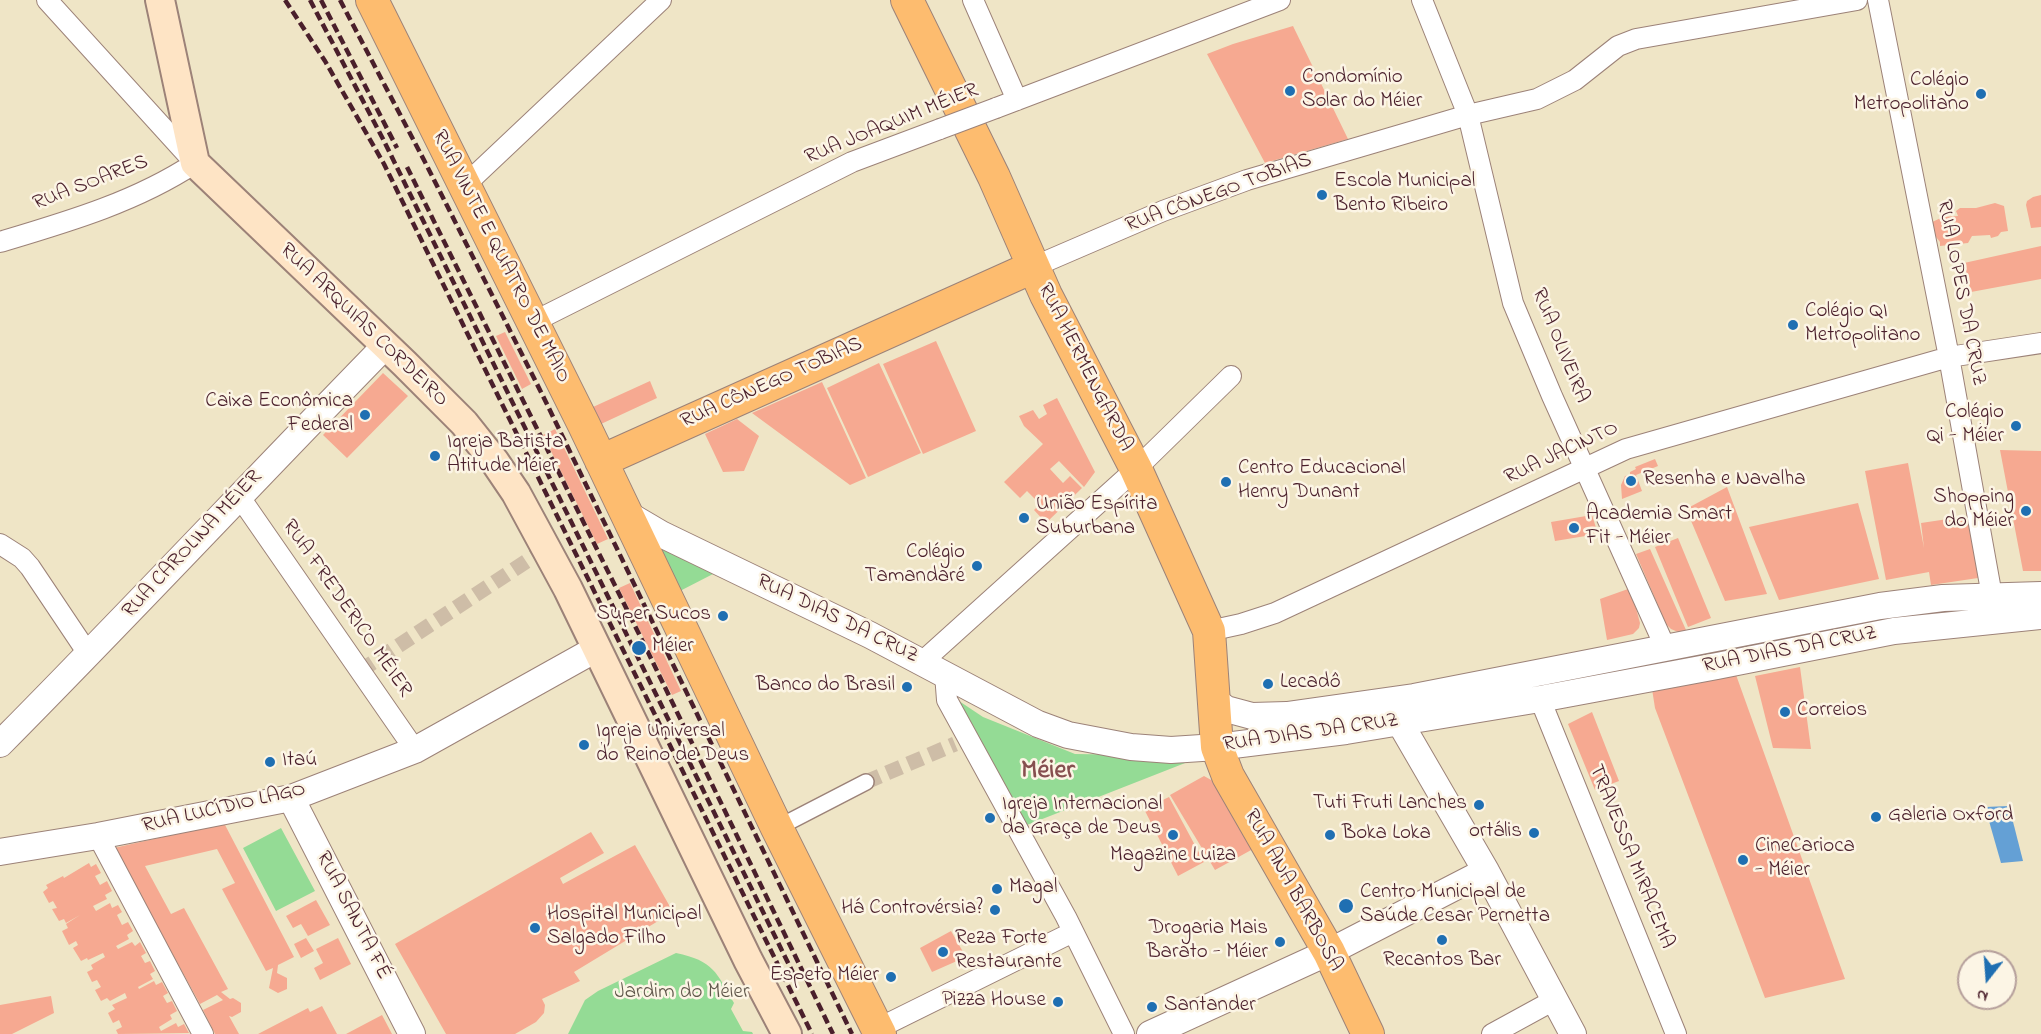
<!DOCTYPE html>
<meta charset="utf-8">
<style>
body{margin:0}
#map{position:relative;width:2041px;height:1034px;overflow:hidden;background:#efe5c6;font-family:"Indie Flower",sans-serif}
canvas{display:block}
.north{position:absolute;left:1957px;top:950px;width:60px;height:60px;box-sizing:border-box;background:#fcf5e5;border:2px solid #b59f9b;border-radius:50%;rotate:197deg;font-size:16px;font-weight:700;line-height:24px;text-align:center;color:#4a1f2b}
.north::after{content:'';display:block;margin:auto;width:21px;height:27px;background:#1f6fb2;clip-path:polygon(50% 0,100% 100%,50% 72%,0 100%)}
</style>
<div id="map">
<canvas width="2041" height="1034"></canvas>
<div class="north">N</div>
</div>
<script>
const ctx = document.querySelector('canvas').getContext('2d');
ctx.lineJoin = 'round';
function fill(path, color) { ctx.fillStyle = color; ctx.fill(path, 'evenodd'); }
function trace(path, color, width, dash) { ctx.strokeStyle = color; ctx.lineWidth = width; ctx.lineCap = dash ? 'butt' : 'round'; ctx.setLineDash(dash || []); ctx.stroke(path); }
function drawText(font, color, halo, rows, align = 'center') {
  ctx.font = font + ' "Indie Flower",sans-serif'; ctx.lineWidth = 5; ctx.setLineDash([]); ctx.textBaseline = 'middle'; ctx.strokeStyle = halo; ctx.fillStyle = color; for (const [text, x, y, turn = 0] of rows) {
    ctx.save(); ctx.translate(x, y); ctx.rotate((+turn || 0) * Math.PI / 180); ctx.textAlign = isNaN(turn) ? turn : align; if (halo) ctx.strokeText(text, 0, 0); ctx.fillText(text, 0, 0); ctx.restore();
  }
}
fill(new Path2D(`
 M658,546l59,21 -4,7 -35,18z
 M959,701l24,16 92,37 128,2 -176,69z
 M281,828l34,63 -39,20 -33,-63z
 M676,953c38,8 40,19 58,50l-3,6 12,22 9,1 1,2h-185l17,-34 13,-9z`), '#94db95');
fill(new Path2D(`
 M2009,806l14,55 -22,2 -16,-56z`), '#64a0d5');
fill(new Path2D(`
 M1293,26l55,113 -83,24 -58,-109 26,-10z
 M2041,195v32l-10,1 -5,-23 1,-4 6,-4z
 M1995,203l9,3 4,25 -7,1 -3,4 -7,2 -1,-3 -18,1 -4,7 -28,3v-4l-4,-5 -6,-14 13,-6 15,-1 -2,-5 4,-3h16z
 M2041,246v33l-70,13 -7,-29z
 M505,332l26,52 -9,5 -26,-53z
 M936,341l40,90 -53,23 -40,-90z
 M879,363l42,90 -53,24 -41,-89z
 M383,373l25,23 -61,62 -24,-23z
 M650,381l7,17 -56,26 -8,-17z
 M822,382l44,96 -16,7 -98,-72z
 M1057,398l38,74 -11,15 -25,-26 -9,8 13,14 7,-7 12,12 -36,35 -12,-13 6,-6 -13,-13 -7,7 -16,-16 39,-38 -19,-18 -5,-10 14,-6 6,9 8,-5 -4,-9z
 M737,419l22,17 -15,35 -21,1 -18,-38z
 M555,429l53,110 -11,5 -54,-109z
 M2000,450l41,1v120h-18z
 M1655,459l3,7 -22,9 6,16 -20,8 -1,-14 4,-9 5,-1v-3l6,-3 -1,-2z
 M1908,463l16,85 -3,-25 47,-7 10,62 -47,7 -2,-13 -43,8 -21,-109z
 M1727,487l40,107 -42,7 -39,-92z
 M1858,503l21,76 -100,21 -30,-73z
 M1592,515l6,19 -43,7 -4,-19z
 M1678,538l33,80 -23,9 -33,-80z
 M1650,549l36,81 -8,2 -7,-3 -5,-5 -30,-70z
 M630,583l51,108 -9,4 -53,-107z
 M1628,589l8,19 4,15 -1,5 -6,6 -26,6 -7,-41z
 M1800,667l11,82 -38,-1 -18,-72z
 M1735,672l110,307 -80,19 -110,-290 -3,-19z
 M1592,712l27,69 -24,9 -27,-66z
 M1204,776l9,5 40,68 -38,21 -45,-75z
 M1169,797l35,65 -26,14 -34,-67z
 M224,823l70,134 -16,8 -1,8 10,5v11l-9,4 -9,-5 4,-20 -7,3 -44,-82 13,-6 -18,-34 -72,17 26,48 13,-6 44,81 -7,3 9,7 3,-1 8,5v9l-9,5 -3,-1 10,18h-24l-12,-24 20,-10 -6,-5 -17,9 -86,-156z
 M591,832l13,21 -44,25 3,6 72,-39 38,67 -99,60 6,9 -38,18 3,6 -1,8 -8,9 -21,12h-69l-51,-90z
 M89,863l2,4 5,-3 5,9 -6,3 5,9 7,-4 5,10 -7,4 2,4 -14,7 3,5 14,-8 2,5 6,-3 4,7 -5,3 5,10 6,-3 5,9 -6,4 2,4 -13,7 2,3 14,-7 3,4 5,-4 6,11 -5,3 4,7 5,-2 5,10 -5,3 3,5 -15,8 1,2 15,-8 2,4 6,-3 6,11 -5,3 4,7 5,-2 5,10 -7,4 2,4 -13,8 2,4 15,-8 2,4 6,-3 5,9 -71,1 -2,-4 6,-3 -3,-7 -6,3 -5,-10 7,-4 -3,-4 15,-7 -2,-5 -15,8 -3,-3 -6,3 -6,-11 6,-3 -4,-7 -5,2 -5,-10 6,-3 -2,-4 14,-8 -2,-4 -15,7 -1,-2 -6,3 -8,-13 5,-3 -2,-4 -7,4 -7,-14 6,-3 -2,-4 14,-9 -14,8 -2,-4 -5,2 -7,-12 5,-1 -4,-7 -4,2 -6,-11 5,-4 -2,-3 17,-9 1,2z
 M316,900l14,25 -22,11 -7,-12 -8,4 -7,-12z
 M951,931l15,26 -34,15 -12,-24z
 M306,938l8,13 -13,7 -7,-14z
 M338,938l13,26 -31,16 -6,-12 9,-5 -7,-14z
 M51,996l3,17 -42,21h-12v-29z
 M322,1006l15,28h-79l50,-26 2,4z
 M382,1015l10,19h-46z`), '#f6a991');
trace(new Path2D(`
 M360,671l176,-116
 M866,782l89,-38`), '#cebda7', 15, [15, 8]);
const pedestrian = new Path2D(`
 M777,828l89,-46`);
const minor = new Path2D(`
 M973,0l44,100
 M1422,0l46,115 45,188 39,93 114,253
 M1878,0l71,357 43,239
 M996,108l284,-108
 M465,185l196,-185
 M0,242c67,-20 136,-40 195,-79l-148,-163
 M1033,267l130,-56 84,-31 221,-65 69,-16 38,-19 43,-34 18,-7 221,-39
 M533,322l319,-160 88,-33
 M239,496l176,254
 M0,544l22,14 8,9 59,88
 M1209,631l32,-7 34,-11 351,-164 323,-92 92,-14
 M922,662l214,-193 95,-93
 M945,674l2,26 119,217 58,117
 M1540,699l136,335
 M98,836l105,198
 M877,1029l196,-97
 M1492,1034l64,-35`);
const tertiary = new Path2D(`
 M627,514l34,20 209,101 168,89 30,11 63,12 40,3 46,-3 129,-16 194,-32 177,-33 177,-35 147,-15
 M1214,700l12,9 26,7 35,-1 127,-18 466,-91 63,-8 98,-3
 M1392,709l94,162 87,163
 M0,744c130,-131 256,-266 385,-398
 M291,798l121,236
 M0,852l98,-16 193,-38 124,-48 181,-101
 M1150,1034l179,-82 157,-81`);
const secondary = new Path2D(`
 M160,0l35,163 210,201 59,59 31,39 21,31 52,96 180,371 39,74`);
const primary = new Path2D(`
 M372,0l212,425 193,403 103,206
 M907,0l87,177 52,118 90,174 73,162 8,116 11,29 101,176 39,82
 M601,461l432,-194`);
trace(pedestrian, '#9c8278', 18);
trace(minor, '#9c8278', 22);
trace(tertiary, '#9c8278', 28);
trace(secondary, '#9c8278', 32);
trace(primary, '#9c8278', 34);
trace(pedestrian, '#fff', 15);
trace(minor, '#fff', 20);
trace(tertiary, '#fff', 26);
trace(secondary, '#fee4c5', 28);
trace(primary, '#fdbc6f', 32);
trace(new Path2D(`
 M285,0l40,61 59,103 428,870
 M310,0l73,139 411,836
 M321,0l76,148
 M340,0l85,162 118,234 309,638
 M407,167l237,477 189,390`), '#4a1f2b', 4.5, [9, 4.5]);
const minorBridge = new Path2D(`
 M940,129l56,-21`);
trace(minorBridge, '#9c8278', 22, []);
trace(minorBridge, '#fff', 20);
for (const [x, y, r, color] of [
 [1290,91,6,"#1f6fb2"],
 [1981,94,6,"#1f6fb2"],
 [1322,195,6,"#1f6fb2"],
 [1793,325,6,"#1f6fb2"],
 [365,415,6,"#1f6fb2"],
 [2016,426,6,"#1f6fb2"],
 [435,456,6,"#1f6fb2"],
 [1631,481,6,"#1f6fb2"],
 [1226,482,6,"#1f6fb2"],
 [2026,511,6,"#1f6fb2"],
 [1024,518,6,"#1f6fb2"],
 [1574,528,6,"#1f6fb2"],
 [977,566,6,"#1f6fb2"],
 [723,616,6,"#1f6fb2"],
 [639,648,8,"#1f6fb2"],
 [1268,684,6,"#1f6fb2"],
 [907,687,6,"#1f6fb2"],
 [1785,712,6,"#1f6fb2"],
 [584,745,6,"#1f6fb2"],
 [270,762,6,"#1f6fb2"],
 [1479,805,6,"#1f6fb2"],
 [1876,817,6,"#1f6fb2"],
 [990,818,6,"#1f6fb2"],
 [1534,833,6,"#1f6fb2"],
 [1173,835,6,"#1f6fb2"],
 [1330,835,6,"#1f6fb2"],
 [1743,860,6,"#1f6fb2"],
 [997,889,6,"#1f6fb2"],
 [1346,906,8,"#1f6fb2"],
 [995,910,6,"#1f6fb2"],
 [535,928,6,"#1f6fb2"],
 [1442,940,6,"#1f6fb2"],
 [1280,942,6,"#1f6fb2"],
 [943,952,6,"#1f6fb2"],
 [891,977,6,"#1f6fb2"],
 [1058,1002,6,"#1f6fb2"],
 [1152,1007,6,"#1f6fb2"]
]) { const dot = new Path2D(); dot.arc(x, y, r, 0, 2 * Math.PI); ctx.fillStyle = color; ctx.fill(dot); trace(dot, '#fcf5e5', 2); }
drawText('21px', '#4a1f2b', '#fcf5e5', [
 ["Condomínio",1302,79],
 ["Solar do Méier",1302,103],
 ["Colégio",1969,82,"right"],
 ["Metropolitano",1969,106,"right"],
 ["Escola Municipal",1334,183],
 ["Bento Ribeiro",1334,207],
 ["Colégio QI",1805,313],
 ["Metropolitano",1805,337],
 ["Caixa Econômica",353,403,"right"],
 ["Federal",353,427,"right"],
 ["Colégio",2004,414,"right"],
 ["Qi - Méier",2004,438,"right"],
 ["Igreja Batista",447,444],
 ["Atitude Méier",447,468],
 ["Centro Educacional",1238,470],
 ["Henry Dunant",1238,494],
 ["Resenha e Navalha",1643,481],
 ["Shopping",2014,499,"right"],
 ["do Méier",2014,523,"right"],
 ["União Espírita",1036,506],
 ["Suburbana",1036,530],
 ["Academia Smart",1586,516],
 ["Fit - Méier",1586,540],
 ["Colégio",965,554,"right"],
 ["Tamandaré",965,578,"right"],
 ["Super Sucos",711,616,"right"],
 ["Méier",652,648],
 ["Lecadô",1280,684],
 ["Banco do Brasil",895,687,"right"],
 ["Correios",1797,712],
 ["Igreja Universal",596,733],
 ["do Reino de Deus",596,757],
 ["Itaú",282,762],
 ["Tuti Fruti Lanches",1467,805,"right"],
 ["Igreja Internacional",1002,806],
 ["da Graça de Deus",1002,830],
 ["Galeria Oxford",1888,817],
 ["ortális",1522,833,"right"],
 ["Boka Loka",1342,835],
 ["CineCarioca",1755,848],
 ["- Méier",1755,872],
 ["Magazine Luiza",1173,857,"center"],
 ["Magal",1009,889],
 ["Centro Municipal de",1360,894],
 ["Saúde Cesar Pernetta",1360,918],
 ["Há Controvérsia?",983,910,"right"],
 ["Hospital Municipal",547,916],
 ["Salgado Filho",547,940],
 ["Drogaria Mais",1268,930,"right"],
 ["Barato - Méier",1268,954,"right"],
 ["Reza Forte",955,940],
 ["Restaurante",955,964],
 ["Recantos Bar",1442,962,"center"],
 ["Espeto Méier",879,977,"right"],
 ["Pizza House",1046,1002,"right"],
 ["Santander",1164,1007]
], 'left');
drawText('21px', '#4a1f2b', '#fcf5e5', [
 ["RUA JOAQUIM MÉIER",892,125,-22],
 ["RUA SOARES",91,184,-21],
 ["RUA CÔNEGO TOBIAS",1219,194,-20],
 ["RUA VINTE E QUATRO DE MAIO",500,257,63],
 ["RUA LOPES DA CRUZ",1960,293,79],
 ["RUA ARQUIAS CORDEIRO",363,326,44],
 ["RUA OLIVEIRA",1559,346,68],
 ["RUA HERMENGARDA",1084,368,63],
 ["RUA CÔNEGO TOBIAS",772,384,-24],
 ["RUA JACINTO",1562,454,-25],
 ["RUA CAROLINA MÉIER",193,545,-47],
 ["RUA FREDERICO MÉIER",346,609,55],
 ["RUA DIAS DA CRUZ",837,620,26],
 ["RUA DIAS DA CRUZ",1790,651,-11],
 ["RUA DIAS DA CRUZ",1311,734,-8],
 ["RUA LUCÍDIO LAGO",224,809,-13],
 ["TRAVESSA MIRACEMA",1630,857,68],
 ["RUA ANA BARBOSA",1292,891,61],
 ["RUA SANTA FÉ",352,916,63]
]);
drawText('21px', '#60574b', '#fcf5e5', [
 ["Jardim do Méier",682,994]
]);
drawText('bold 27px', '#864f4f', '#fcf5e5', [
 ["Méier",1048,773]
]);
</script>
